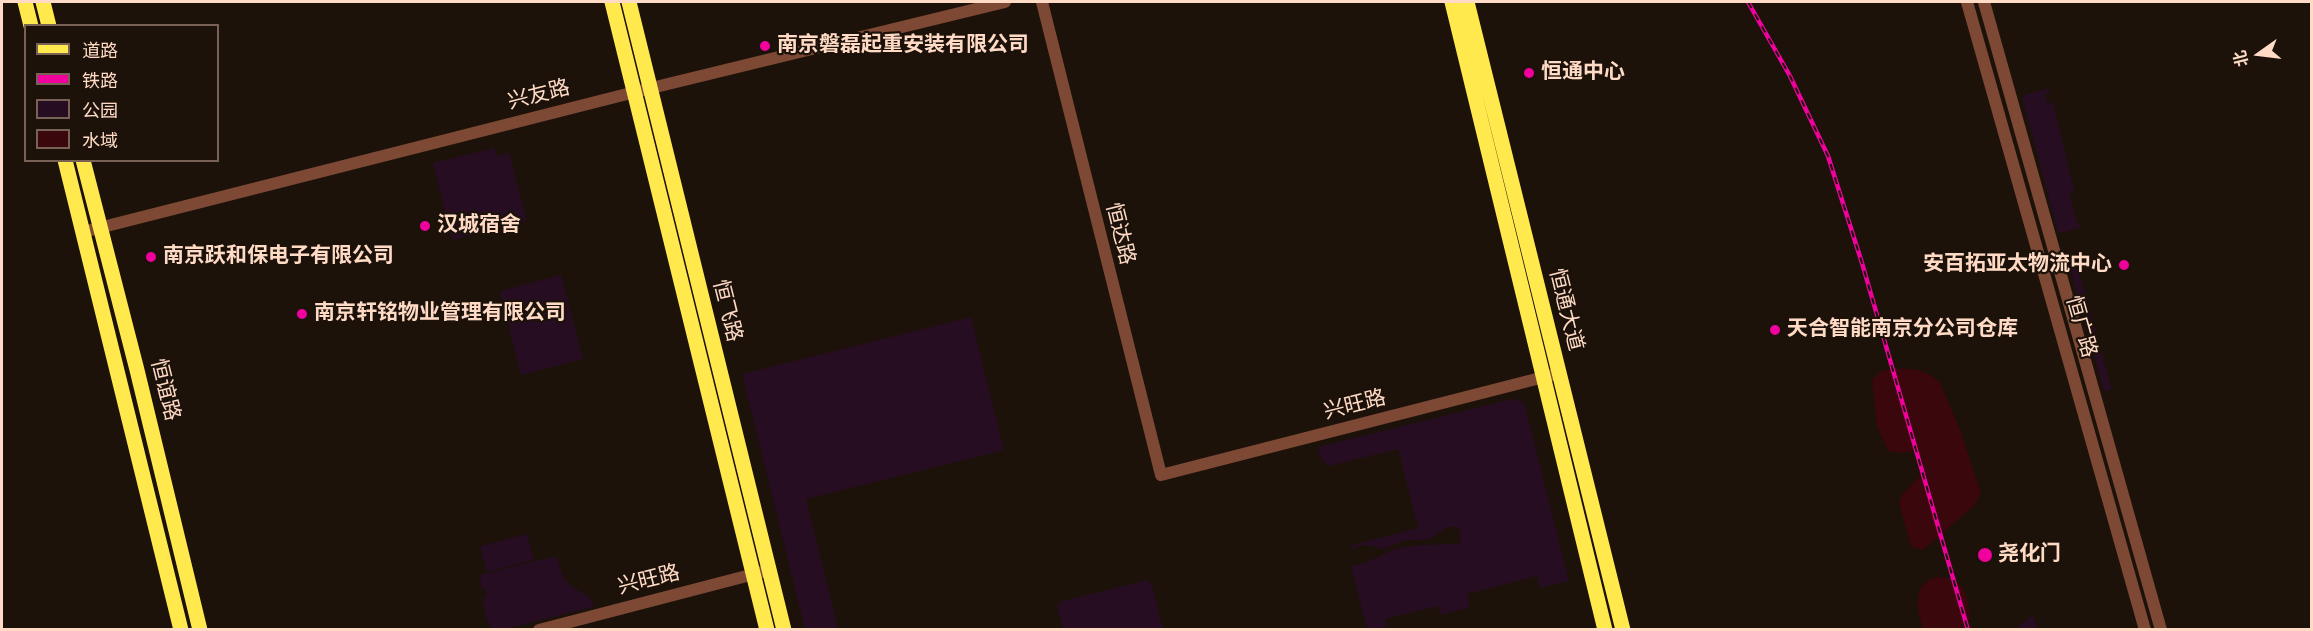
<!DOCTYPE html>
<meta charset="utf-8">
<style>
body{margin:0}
#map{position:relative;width:2313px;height:631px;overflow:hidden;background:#1c120a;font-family:"Nunito Sans","Noto Sans SC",sans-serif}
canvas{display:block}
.frame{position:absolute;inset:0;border:3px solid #ffdac5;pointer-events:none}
.legend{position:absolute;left:24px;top:24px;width:195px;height:138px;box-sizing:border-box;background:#1c120a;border:2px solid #776255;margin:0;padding:8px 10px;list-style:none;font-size:18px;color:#ffdac5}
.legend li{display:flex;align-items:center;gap:12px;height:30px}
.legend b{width:30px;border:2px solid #776255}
.north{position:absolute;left:2229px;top:24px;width:60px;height:60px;-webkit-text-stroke:4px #1c120a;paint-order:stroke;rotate:256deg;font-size:16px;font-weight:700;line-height:24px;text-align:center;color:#ffdac5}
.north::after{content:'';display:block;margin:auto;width:21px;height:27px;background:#ffdac5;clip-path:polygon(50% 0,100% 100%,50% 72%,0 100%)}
</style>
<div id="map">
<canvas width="2313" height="631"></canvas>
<div class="frame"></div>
<ul class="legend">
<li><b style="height:8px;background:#ffe94c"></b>道路</li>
<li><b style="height:8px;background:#f0009c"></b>铁路</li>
<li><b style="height:16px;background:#260d21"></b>公园</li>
<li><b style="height:16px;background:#39070c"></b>水域</li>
</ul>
<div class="north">北</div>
</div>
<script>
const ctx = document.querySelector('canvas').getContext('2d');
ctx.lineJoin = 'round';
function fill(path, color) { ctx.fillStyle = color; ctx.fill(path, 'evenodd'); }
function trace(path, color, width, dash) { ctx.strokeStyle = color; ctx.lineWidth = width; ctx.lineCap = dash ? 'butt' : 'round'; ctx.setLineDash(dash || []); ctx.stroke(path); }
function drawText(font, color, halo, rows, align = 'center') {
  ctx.font = font + ' "Nunito Sans","Noto Sans SC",sans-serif'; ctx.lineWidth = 4.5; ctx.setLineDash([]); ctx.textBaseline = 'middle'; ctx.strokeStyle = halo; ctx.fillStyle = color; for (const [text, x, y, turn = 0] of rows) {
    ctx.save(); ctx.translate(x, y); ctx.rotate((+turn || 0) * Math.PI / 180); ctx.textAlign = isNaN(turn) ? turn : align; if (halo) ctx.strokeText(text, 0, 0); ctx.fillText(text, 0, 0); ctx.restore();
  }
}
fill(new Path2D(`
 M2049,88l1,4 -5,2 2,9h6l21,87 -5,2 8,31 3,1 1,3 -19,6 -4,-1 -36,-134 5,-4z
 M494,148l3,8 12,-3 18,68 -75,19 -19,-77z
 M2075,259l37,131 -8,1 -36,-129z
 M561,275l22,84 -62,16 -21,-84z
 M971,317l33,133 -198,49 32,130h-33l-63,-255z
 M1513,399l10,3 2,4 44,175 -29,7 -3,-12 -70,18 3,13 -29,8 -3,-9 -53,13 2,7 -9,3h-11l-16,-63 14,-3 32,-15 23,-3 36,-1 5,-2 -2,-15h-11l-19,12 -26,2 -19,8 -19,-4 -15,4 -1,-3 69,-18 -20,-79 -69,17 -8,-7 -3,-12z
 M527,534l7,26 -47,12 -7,-26z
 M552,557l5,1c3,7 4,18 10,24 7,9 20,9 27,22l-2,3 -86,22h-14c-6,-6 -8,-20 -9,-29l4,-6 -2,-5 -4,-1 -1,-13z
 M1148,580l4,5 11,44h-100l-6,-24 5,-4z
 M2033,615l5,14h-23z`), '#260d21');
fill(new Path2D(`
 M1894,368l24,2 13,5 9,8 20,46 21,65 -7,12 -51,44 -10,-3 -3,-4 -11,-41 3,-7 22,-24 -2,-15 -5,-5 -16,2 -13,-2 -11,-25 -5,-46 8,-8z
 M1936,577c32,-1 35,27 33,52h-46c-6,-19 -12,-44 13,-52z`), '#39070c');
trace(new Path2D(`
 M1042,2l119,473 391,-100
 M1967,2l178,628
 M1984,2l177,628
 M83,232l552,-140 370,-90
 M539,630l223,-58`), '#7d4934', 12);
trace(new Path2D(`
 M25,2l6,24
 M43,2l6,24
 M612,2l155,628
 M629,2l155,628
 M1452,2l153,628
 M1467,2l156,628
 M65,160l116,470
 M83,160l54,210 63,260`), '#ffe94c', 15);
const rail = new Path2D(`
 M1748,2l42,74 38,80 34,107 106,367`);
trace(rail, '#f0009c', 4.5);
trace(rail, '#1c120a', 2, [7]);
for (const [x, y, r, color] of [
 [765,46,6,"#f0009c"],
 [1529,73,6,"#f0009c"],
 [425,226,6,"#f0009c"],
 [151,257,6,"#f0009c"],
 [2124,265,6,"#f0009c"],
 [302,314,6,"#f0009c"],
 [1775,330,6,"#f0009c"],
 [1985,555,8,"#f0009c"]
]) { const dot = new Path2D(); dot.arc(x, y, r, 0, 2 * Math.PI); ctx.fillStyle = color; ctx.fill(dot); trace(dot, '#1c120a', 2); }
drawText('bold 21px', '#ffdac5', '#1c120a', [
 ["南京磐磊起重安装有限公司",777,46],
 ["恒通中心",1541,73],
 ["汉城宿舍",437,226],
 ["南京跃和保电子有限公司",163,257],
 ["安百拓亚太物流中心",2112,265,"right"],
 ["南京轩铭物业管理有限公司",314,314],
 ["天合智能南京分公司仓库",1787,330],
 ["尧化门",1998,555]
], 'left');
drawText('21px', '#ffdac5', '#1c120a', [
 ["兴友路",539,96,-14],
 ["恒达路",1119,234,76],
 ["恒通大道",1565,310,76],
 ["恒飞路",726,311,76],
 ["恒广路",2080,327,74],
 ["恒谊路",164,390,76],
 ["兴旺路",1355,406,-14],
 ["兴旺路",649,581,-14]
]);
</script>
